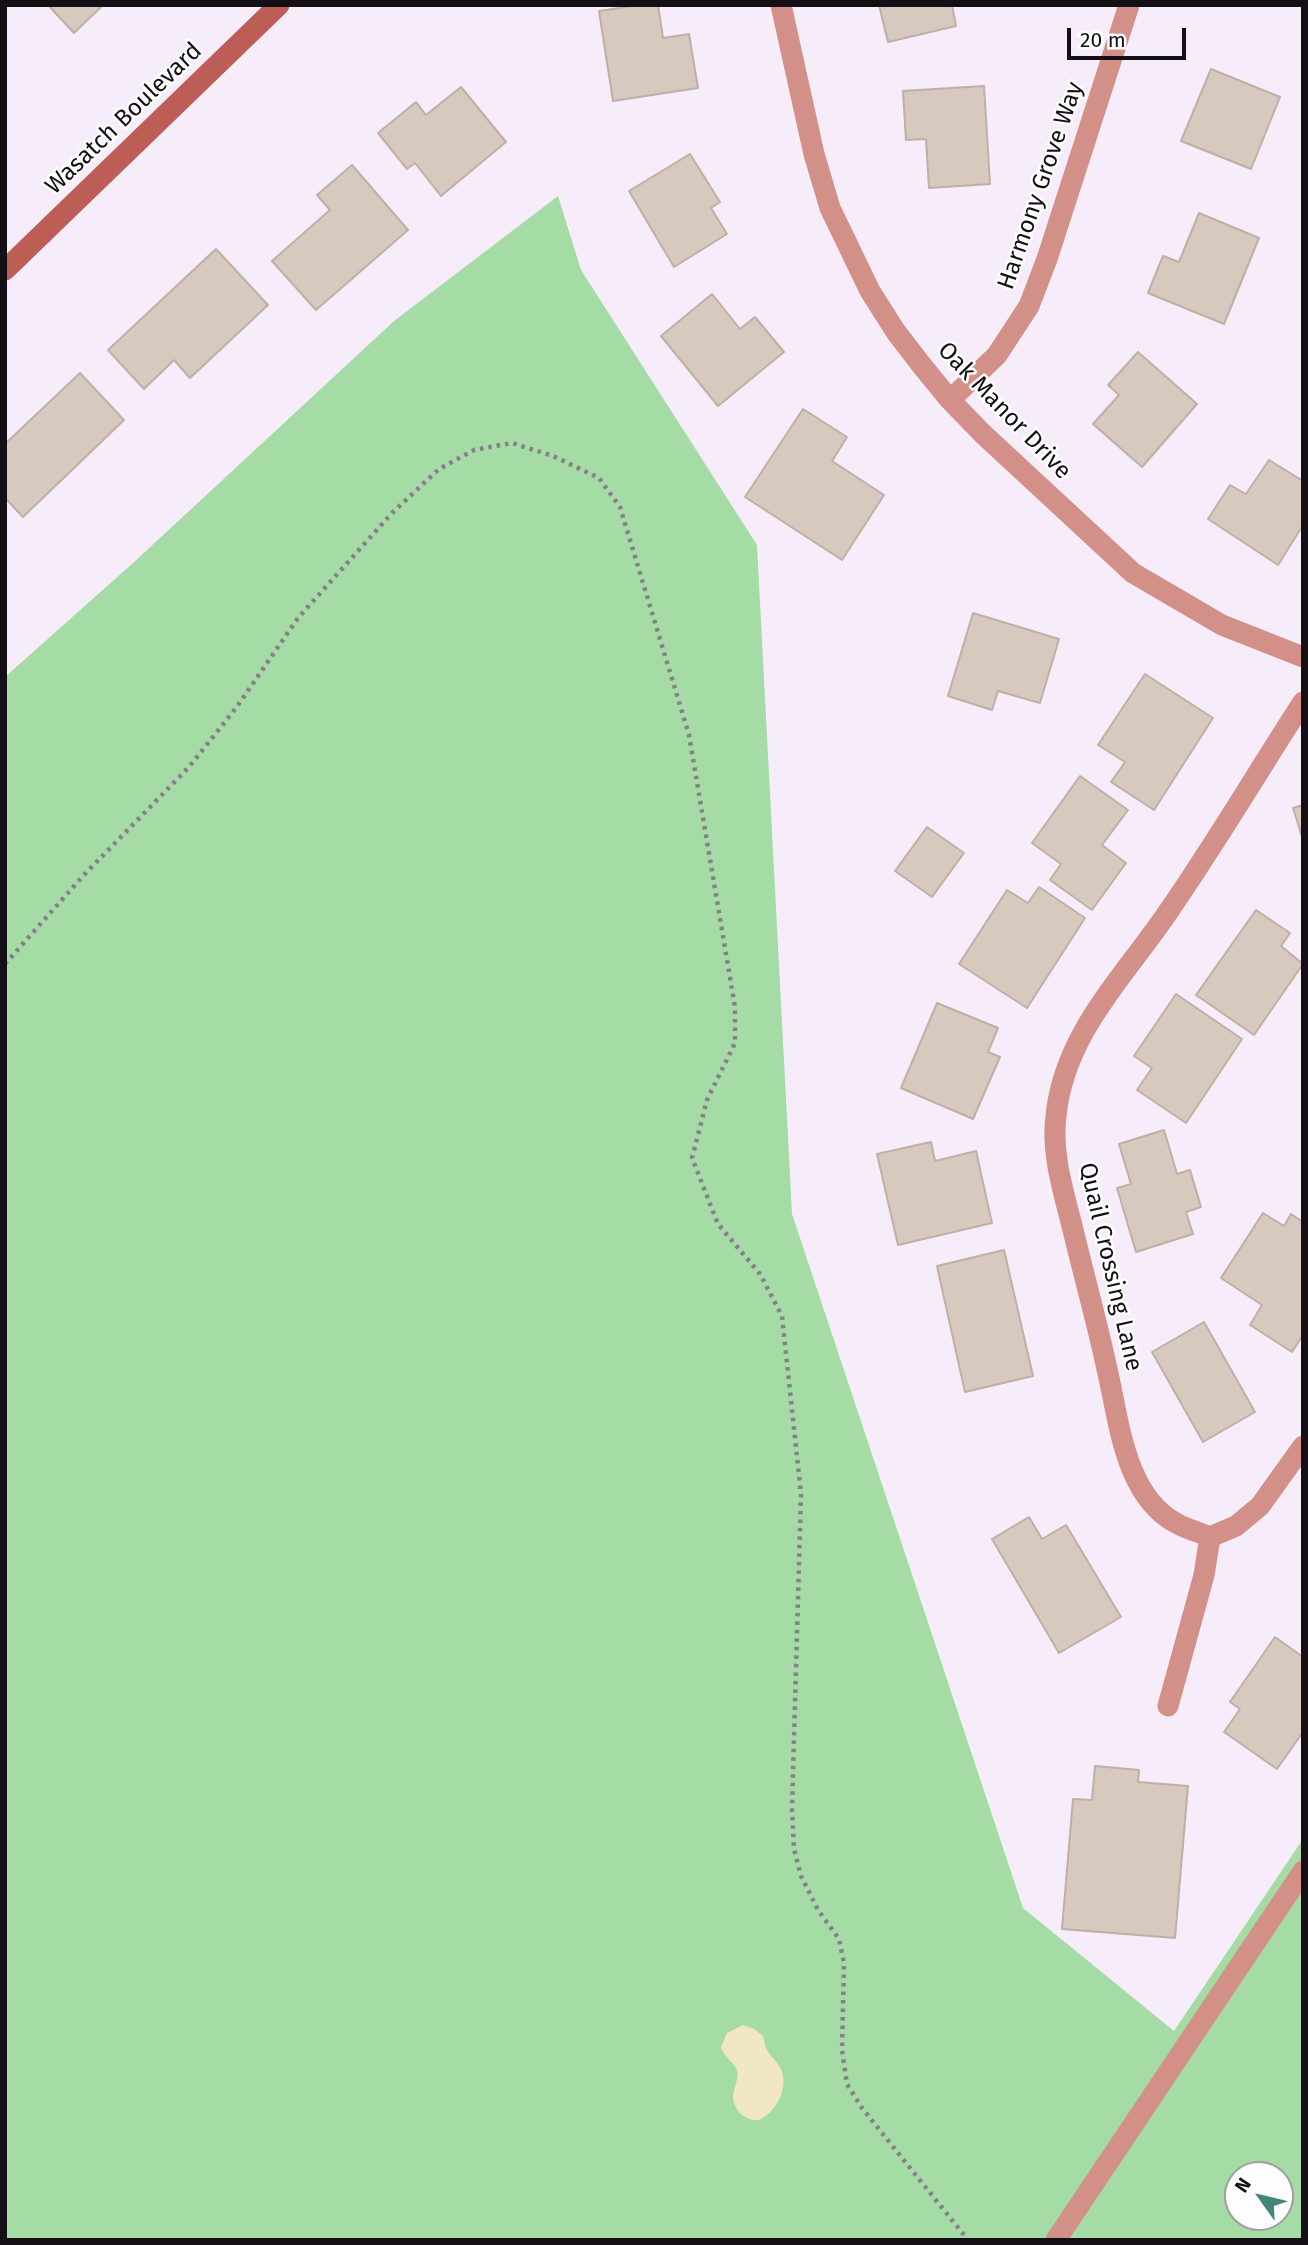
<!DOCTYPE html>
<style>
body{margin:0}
#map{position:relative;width:1308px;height:2245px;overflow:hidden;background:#f7ecfa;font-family:"Fira Sans",sans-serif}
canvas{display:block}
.frame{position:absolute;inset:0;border:7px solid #130f14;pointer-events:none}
.north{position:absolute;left:1224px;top:2161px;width:70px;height:70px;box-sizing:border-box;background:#fefefe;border:2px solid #a09ea0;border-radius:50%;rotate:304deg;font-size:19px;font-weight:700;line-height:28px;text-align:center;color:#130f14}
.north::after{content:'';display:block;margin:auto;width:24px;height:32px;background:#42867a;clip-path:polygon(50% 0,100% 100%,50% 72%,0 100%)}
.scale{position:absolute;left:1067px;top:28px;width:119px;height:32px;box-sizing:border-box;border:4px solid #130f14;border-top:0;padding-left:9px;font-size:21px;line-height:24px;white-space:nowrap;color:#130f14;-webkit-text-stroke:5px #fefefe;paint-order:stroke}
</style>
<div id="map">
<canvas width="1308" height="2245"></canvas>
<div class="frame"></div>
<div class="north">N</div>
<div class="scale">20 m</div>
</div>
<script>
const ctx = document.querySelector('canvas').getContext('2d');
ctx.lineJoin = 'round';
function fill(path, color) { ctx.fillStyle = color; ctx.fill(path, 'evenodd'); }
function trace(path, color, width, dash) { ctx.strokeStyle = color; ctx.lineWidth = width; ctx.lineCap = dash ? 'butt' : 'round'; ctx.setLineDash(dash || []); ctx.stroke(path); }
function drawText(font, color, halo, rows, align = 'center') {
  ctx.font = font + ' "Fira Sans",sans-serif'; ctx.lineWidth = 5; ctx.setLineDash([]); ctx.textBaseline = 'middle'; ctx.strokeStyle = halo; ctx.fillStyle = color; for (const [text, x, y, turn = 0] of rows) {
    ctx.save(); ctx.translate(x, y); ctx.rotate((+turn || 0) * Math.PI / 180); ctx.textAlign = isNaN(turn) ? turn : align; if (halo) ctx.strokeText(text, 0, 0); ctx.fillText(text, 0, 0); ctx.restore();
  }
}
fill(new Path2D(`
 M558,196l23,74 176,275 35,669 231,694 151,123 129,-192v401h-1298v-1563l128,-114 261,-242zM1238,2175h42v42h-42z`), '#a5dca6');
fill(new Path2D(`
 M743,2025l11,4 9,7c4,22 10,18 18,33 8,18 -4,43 -22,51 -13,1 -25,-8 -26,-23 0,-9 7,-19 4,-27 -4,-9 -13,-13 -16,-23l6,-14z`), '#f1e7c2');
const building = new Path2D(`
 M48,5h55l-29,28z
 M639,5h19l5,33 26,-4 9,54 -85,13 -14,-90z
 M879,5h73l4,21 -68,16z
 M1211,69l69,28 -29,72 -70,-28z
 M984,86l6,98 -61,4 -3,-49 -20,1 -3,-49z
 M461,87l45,55 -65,54 -26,-33 -8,6 -29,-36 38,-31 10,13z
 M690,154l30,48 -9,6 16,26 -53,33 -45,-76z
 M352,165l56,65 -92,80 -44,-49 58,-51 -13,-15z
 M1199,213l60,25 -35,86 -76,-31 15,-37 16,6z
 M216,249l52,56 -78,73 -16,-18 -30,29 -36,-39z
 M712,294l28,35 15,-12 29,35 -66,54 -57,-70z
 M1138,352l59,52 -55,63 -49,-43 26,-29 -11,-10z
 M80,373l44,47 -101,97 -18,-19v-54z
 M803,409l44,28 -15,24 52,34 -42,65 -97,-63z
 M1269,460l34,21v44l-25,40 -70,-46 22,-34 16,9z
 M973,613l86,26 -19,64 -42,-12 -6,19 -44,-14z
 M1145,674l68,44 -59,92 -43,-28 14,-20 -27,-17z
 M1080,776l48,34 -26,35 24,18 -34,47 -42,-30 11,-16 -29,-21z
 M1303,805v35l-10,-32z
 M927,827l37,26 -32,44 -37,-26z
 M1039,887l46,31 -58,90 -68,-44 48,-74 21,13z
 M1256,910l34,23 -9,13 22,18 -49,71 -58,-40z
 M1176,994l66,45 -56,84 -49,-33 15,-22 -18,-12z
 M937,1003l61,25 -10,24 12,5 -27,62 -72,-31z
 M1164,1130l13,44 13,-4 11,37 -15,5 7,22 -57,18 -19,-64 14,-4 -12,-40z
 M931,1142l4,19 41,-10 16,72 -94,22 -21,-91z
 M1263,1213l21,13 7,-12 12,8v113l-11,17 -42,-27 12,-20 -41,-27z
 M1004,1250l29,126 -68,16 -28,-126z
 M1204,1322l51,90 -52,30 -51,-90z
 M1029,1517l13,22 24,-14 55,92 -62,36 -67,-114z
 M1275,1637l28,20v75l-26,37 -53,-37 16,-23 -10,-7z
 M1095,1766l44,4 -1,12 50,4 -13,152 -113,-9 11,-130 19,1z`);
fill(building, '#d8c9bf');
trace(building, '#bfb0a6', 2);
trace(new Path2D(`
 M5,964l78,-88 106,-109 47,-59 62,-90 94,-105 47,-44 35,-19 38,-7 41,13 46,22 21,29 69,228 46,272v36l-28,57 -15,58 26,66 42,50 22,42 19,178 -9,314 2,41 7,27 17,34 21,29 5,24 -2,87 5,34 15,24 106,132`), '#877f89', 4.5, [3.5, 5]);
trace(new Path2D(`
 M1056,2240l247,-369`), '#d29088', 21);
trace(new Path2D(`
 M781,5l33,149 16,54 40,83 26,41 27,35 27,33 33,34 150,139 89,52 81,32
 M950,400l47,-45 32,-49 18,-47 82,-254
 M1210,1537c-11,-5 -24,-8 -34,-14 -52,-28 -57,-104 -69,-154 -10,-47 -23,-93 -34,-139 -9,-37 -22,-76 -17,-114 8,-81 66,-137 110,-201 48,-69 91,-142 137,-213
 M1168,1706l36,-131 6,-38 26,-11 24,-20 43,-60`), '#d29088', 21);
trace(new Path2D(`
 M5,270l274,-265`), '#bc5e55', 21);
drawText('24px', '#130f14', '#fefefe', [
 ["Wasatch Boulevard",124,119,-44],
 ["Harmony Grove Way",1041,186,-71],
 ["Oak Manor Drive",1004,411,46],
 ["Quail Crossing Lane",1110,1267,77]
]);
</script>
